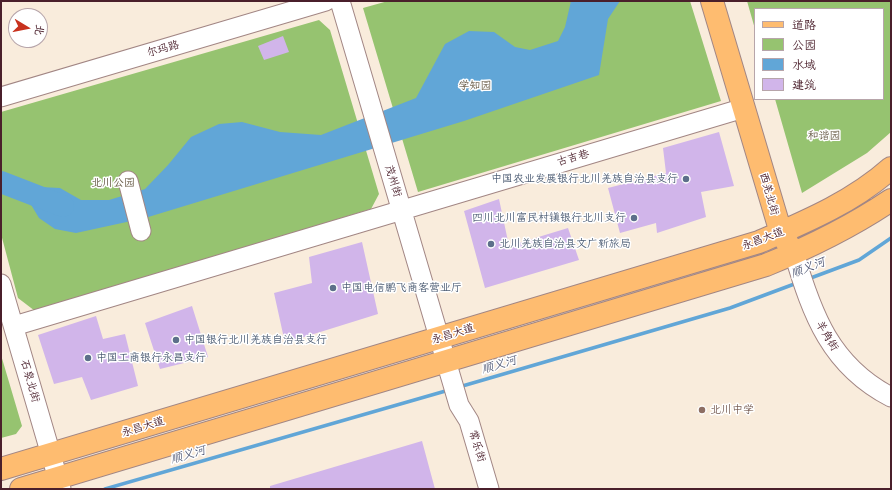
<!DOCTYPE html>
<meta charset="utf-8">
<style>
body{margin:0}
#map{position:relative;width:892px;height:490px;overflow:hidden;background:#f9ecdc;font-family:"Comic Neue","LXGW WenKai TC",sans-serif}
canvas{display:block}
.frame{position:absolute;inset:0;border:2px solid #4a1f2b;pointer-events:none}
.legend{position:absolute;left:754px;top:8px;width:130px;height:92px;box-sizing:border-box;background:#fff;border:1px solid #b7a5aa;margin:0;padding:5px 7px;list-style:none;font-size:12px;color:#4a1f2b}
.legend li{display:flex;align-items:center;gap:8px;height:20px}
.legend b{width:20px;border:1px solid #b7a5aa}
.north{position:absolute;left:8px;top:8px;width:40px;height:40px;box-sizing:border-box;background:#fff;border:1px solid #b7a5aa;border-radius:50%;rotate:100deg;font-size:11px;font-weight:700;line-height:16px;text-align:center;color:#4a1f2b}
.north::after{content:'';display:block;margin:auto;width:14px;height:18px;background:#c8321e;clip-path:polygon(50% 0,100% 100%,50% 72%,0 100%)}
</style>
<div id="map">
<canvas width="892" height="490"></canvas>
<div class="frame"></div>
<ul class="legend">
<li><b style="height:5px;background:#febc70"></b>道路</li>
<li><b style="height:11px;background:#96c370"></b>公园</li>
<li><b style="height:11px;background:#61a6d7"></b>水域</li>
<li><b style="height:11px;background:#d1b5ea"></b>建筑</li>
</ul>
<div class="north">北</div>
</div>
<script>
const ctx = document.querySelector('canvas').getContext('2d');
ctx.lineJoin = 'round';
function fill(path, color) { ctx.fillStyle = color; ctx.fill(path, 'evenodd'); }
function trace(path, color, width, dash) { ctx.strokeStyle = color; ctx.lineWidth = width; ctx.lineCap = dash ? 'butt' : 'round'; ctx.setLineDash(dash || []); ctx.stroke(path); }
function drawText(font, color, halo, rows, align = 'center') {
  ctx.font = font + ' "Comic Neue","LXGW WenKai TC",sans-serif'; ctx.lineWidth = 3; ctx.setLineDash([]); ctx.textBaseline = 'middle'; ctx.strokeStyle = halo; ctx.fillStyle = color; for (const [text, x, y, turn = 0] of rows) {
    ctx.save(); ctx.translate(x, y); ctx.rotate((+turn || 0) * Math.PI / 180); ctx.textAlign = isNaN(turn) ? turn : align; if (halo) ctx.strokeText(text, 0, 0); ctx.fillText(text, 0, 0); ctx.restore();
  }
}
fill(new Path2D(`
 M388,1h302l31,100 -303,91 -55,-184z
 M747,1h144v131l-24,21 -65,40 -27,-94h108v-90h-128v20z
 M319,20l11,10 49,164 -8,15 -336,102 -17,-13 -17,-64v-122z
 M1,355l21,71 -6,8 -15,4z`), '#96c370');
fill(new Path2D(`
 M571,1h49l-12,18 -9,56 -135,46 -319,97 -69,15 -21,-4 -16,-11 -9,-15 10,-16 20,1 21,12h28l36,-11 23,-24 23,-28 28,-13 23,-2 38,10 41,3 95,-37 29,-54 24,-13 25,1 21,15 15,3 28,-9 7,-14z`), '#61a6d7');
trace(new Path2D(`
 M808,279l51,-19 32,-22
 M459,387l271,-79 67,-25
 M105,489l344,-99`), '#61a6d7', 3.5);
trace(new Path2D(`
 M1,182l62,24`), '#61a6d7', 22);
fill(new Path2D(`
 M283,36l6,16 -25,8 -6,-14z
 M719,132l15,54 -33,6 5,25 -49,16 -1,-10 -36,10 -12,-45 58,-15 -3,-25z
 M499,199l10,47 59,-18 11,32 -94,28 -21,-77z
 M362,242l16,72 -93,29 -11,-50 38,-10 -3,-26z
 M192,306l16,51 -48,12 -15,-46z
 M96,316l7,23 22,-5 13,52 -47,14 -9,-23 -28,7 -16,-49z
 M422,441l13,48h-165v-3z`), '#d1b5ea');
const minor = new Path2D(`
 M340,1l119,404 10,16 20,68
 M1,97l325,-96
 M128,181l13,50
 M794,253c18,62 37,113 97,144
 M1,284l60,205
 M14,326l730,-218`);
const major = new Path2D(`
 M712,1l69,232 7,11
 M1,469l758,-227c46,-20 94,-40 132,-74
 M21,489l745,-224c44,-18 85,-38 125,-65`);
trace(minor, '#a28684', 21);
trace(major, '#a28684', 24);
trace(minor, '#fff', 19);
trace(major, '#febc70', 22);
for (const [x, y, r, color] of [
 [686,179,4,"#5c6f8a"],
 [634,218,4,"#5c6f8a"],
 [491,244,4,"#5c6f8a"],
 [333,288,4,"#5c6f8a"],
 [176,340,4,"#5c6f8a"],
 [88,358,4,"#5c6f8a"],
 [702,410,4,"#8d6e63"]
]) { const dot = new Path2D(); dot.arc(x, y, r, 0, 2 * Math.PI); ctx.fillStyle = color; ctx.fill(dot); trace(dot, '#fff', 1.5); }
drawText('11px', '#4a1f2b', '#fff', [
 ["尔玛路",163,49,-16],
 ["古吉巷",573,158,-16],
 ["茂州街",393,181,73],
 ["西羌北街",769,194,74],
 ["永昌大道",763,239,-21],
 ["永昌大道",453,334,-17],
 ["羊角街",827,336,59],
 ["石泉北街",30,381,74],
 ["永昌大道",143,427,-17],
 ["常乐街",477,446,73]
]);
drawText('11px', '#655843', '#fff', [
 ["学知园",475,86],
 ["和谐园",824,136],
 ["北川公园",113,183]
]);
drawText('11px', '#4e5e75', '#fff', [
 ["中国农业发展银行北川羌族自治县支行",678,179,"right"],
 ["四川北川富民村镇银行北川支行",626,218,"right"],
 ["北川羌族自治县文广新旅局",499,244],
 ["中国电信鹏飞商客营业厅",341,288],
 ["中国银行北川羌族自治县支行",184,340],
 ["中国工商银行永昌支行",96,358]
], 'left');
drawText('11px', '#785e54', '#fff', [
 ["北川中学",710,410]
], 'left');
drawText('italic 12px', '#545c78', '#fff', [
 ["顺义河",808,268,-21],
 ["顺义河",499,365,-16],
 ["顺义河",188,455,-16]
]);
</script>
